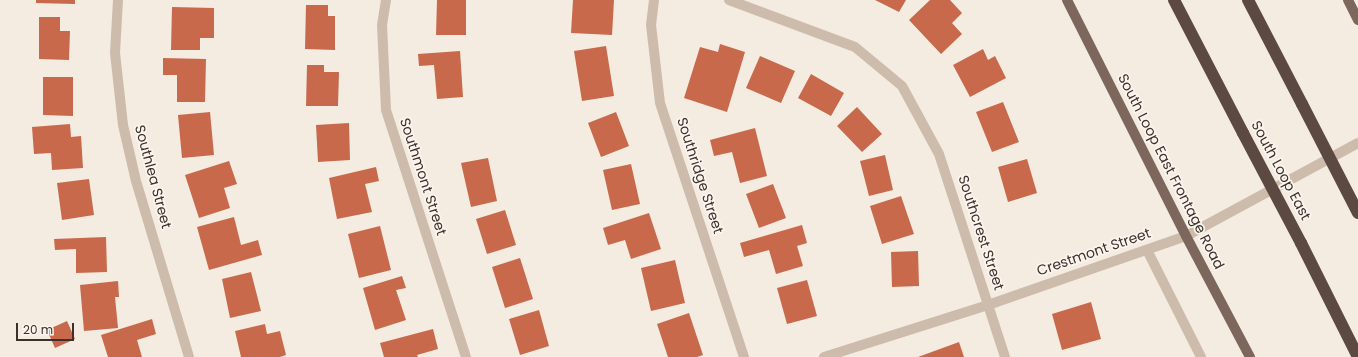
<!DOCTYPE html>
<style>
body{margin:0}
#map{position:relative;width:1358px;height:357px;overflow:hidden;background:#f4ebe1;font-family:Poppins,sans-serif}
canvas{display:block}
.scale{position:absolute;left:16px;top:323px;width:58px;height:18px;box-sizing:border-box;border:2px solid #3b302b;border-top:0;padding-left:5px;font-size:12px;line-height:14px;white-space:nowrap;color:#3b302b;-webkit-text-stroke:3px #fbf5ee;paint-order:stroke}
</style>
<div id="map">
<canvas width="1358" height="357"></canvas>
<div class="scale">20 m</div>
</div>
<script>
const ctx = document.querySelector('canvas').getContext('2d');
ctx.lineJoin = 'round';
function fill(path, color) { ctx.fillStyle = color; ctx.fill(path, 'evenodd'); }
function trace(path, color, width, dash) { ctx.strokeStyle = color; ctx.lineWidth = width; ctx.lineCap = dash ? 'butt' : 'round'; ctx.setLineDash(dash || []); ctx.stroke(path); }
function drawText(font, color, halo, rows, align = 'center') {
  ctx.font = font + ' Poppins,sans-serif'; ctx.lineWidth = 3.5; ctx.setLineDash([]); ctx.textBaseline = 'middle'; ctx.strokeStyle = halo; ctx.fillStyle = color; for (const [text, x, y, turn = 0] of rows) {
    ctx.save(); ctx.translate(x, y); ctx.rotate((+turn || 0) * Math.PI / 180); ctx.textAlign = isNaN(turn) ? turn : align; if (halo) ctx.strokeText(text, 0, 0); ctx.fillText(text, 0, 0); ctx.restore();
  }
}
fill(new Path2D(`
 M36,0h39v4l-39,-1z
 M437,0h29v35h-30z
 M573,0h41l-2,35 -41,-2z
 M875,0h31l-7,12z
 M930,0h20l12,13 -10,10 10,11 -21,20 -32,-34z
 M306,5h22v11h7v34l-30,-1z
 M172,7l42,1v30h-14v12h-29z
 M39,17h21v14h10l-1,29 -30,-1z
 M720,44l25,8 -18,60 -43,-14 16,-51 18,5z
 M606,46l8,50 -32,5 -8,-50z
 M983,49l5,11 7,-4 11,22 -36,19 -17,-32z
 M460,51l3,46 -26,2 -3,-34 -15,1 -1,-12z
 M760,56l35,15 -14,32 -35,-15z
 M163,58l43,1 -1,43h-28v-27h-14z
 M307,65h17v7h15l-1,34h-32z
 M811,74l33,19 -13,23 -33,-18z
 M43,77h30v39l-30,-1z
 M1003,102l16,40 -27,10 -16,-40z
 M857,107l25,27 -20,18 -25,-26z
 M210,112l4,43 -32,3 -4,-43z
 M616,112l13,34 -28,11 -13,-34z
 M349,123l1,37 -32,2 -2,-37z
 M70,124l1,13 10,-1 2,32 -31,2 -1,-17 -17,1 -2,-27z
 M755,128l12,48 -27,7 -8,-31 -18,4 -4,-16z
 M885,155l8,35 -24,6 -9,-35z
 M488,158l9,43 -26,6 -10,-44z
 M1027,159l10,34 -29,9 -10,-35z
 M229,161l8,23 -13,4 6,20 -31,10 -14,-43z
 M631,164l9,40 -28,6 -9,-40z
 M376,167l3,14 -14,3 7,28 -35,7 -8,-41z
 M89,179l5,36 -32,5 -5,-37z
 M773,184l13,34 -27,10 -13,-34z
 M901,196l13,38 -32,10 -12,-38z
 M505,210l11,35 -29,9 -11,-35z
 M649,213l12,36 -30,10 -6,-19 -17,5 -5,-17z
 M234,217l7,28 17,-5 4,15 -53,15 -12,-43z
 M802,225l5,18 -10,3 6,20 -27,8 -7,-24 -25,7 -4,-14z
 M380,226l11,44 -32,8 -11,-44z
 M106,237l1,35 -31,1v-24l-21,1 -1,-11z
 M918,251l1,35 -27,1 -1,-35z
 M520,258l13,41 -28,9 -13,-41z
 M675,260l10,43 -34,8 -10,-43z
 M251,272l10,39 -31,7 -8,-39z
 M402,276l4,12 -10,2 10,30 -31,10 -12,-42z
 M807,280l10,36 -30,8 -10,-36z
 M118,281l1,16h-4l3,31 -34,3 -4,-46z
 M1091,302l10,37 -39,11 -10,-36z
 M539,310l10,36 -29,9 -11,-36z
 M689,313l14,42 -6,2h-29l-11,-33z
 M152,319l4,15 -19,6 5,17h-34l-7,-22z
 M67,321l8,18 -20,9 -8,-18z
 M265,324l2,10 13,-3 6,24 -6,2h-39l-6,-26z
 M433,329l5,20 -21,6 1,2h-34l-4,-14z
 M959,342l5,15h-46z`), '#c8694b');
trace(new Path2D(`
 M118,0l-3,53 8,72 13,56 53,176
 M386,0l-4,25 4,85 80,247
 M654,0l-3,25 9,78 84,254
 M729,0l126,47 47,39 37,68 66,203
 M1147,250l54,107
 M824,357l164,-52 198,-69 172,-93`), '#cdbbac', 10);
trace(new Path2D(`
 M1067,0l119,236 64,121
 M1348,0l10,20`), '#7d675c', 10);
trace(new Path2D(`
 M1174,0l69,133
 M1248,0l54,104
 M1301,243l57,114`), '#5c4a42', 12);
trace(new Path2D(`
 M1302,104l56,109
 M1243,133l58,110`), '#5c4a42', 12);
drawText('14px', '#3b302b', '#fbf5ee', [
 ["South Loop East",1280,171,62],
 ["South Loop East Frontage Road",1170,172,63],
 ["Southridge Street",699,176,72],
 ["Southlea Street",152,177,75],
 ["Southmont Street",422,177,72],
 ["Southcrest Street",980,233,72],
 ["Crestmont Street",1094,253,-19]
]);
</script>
